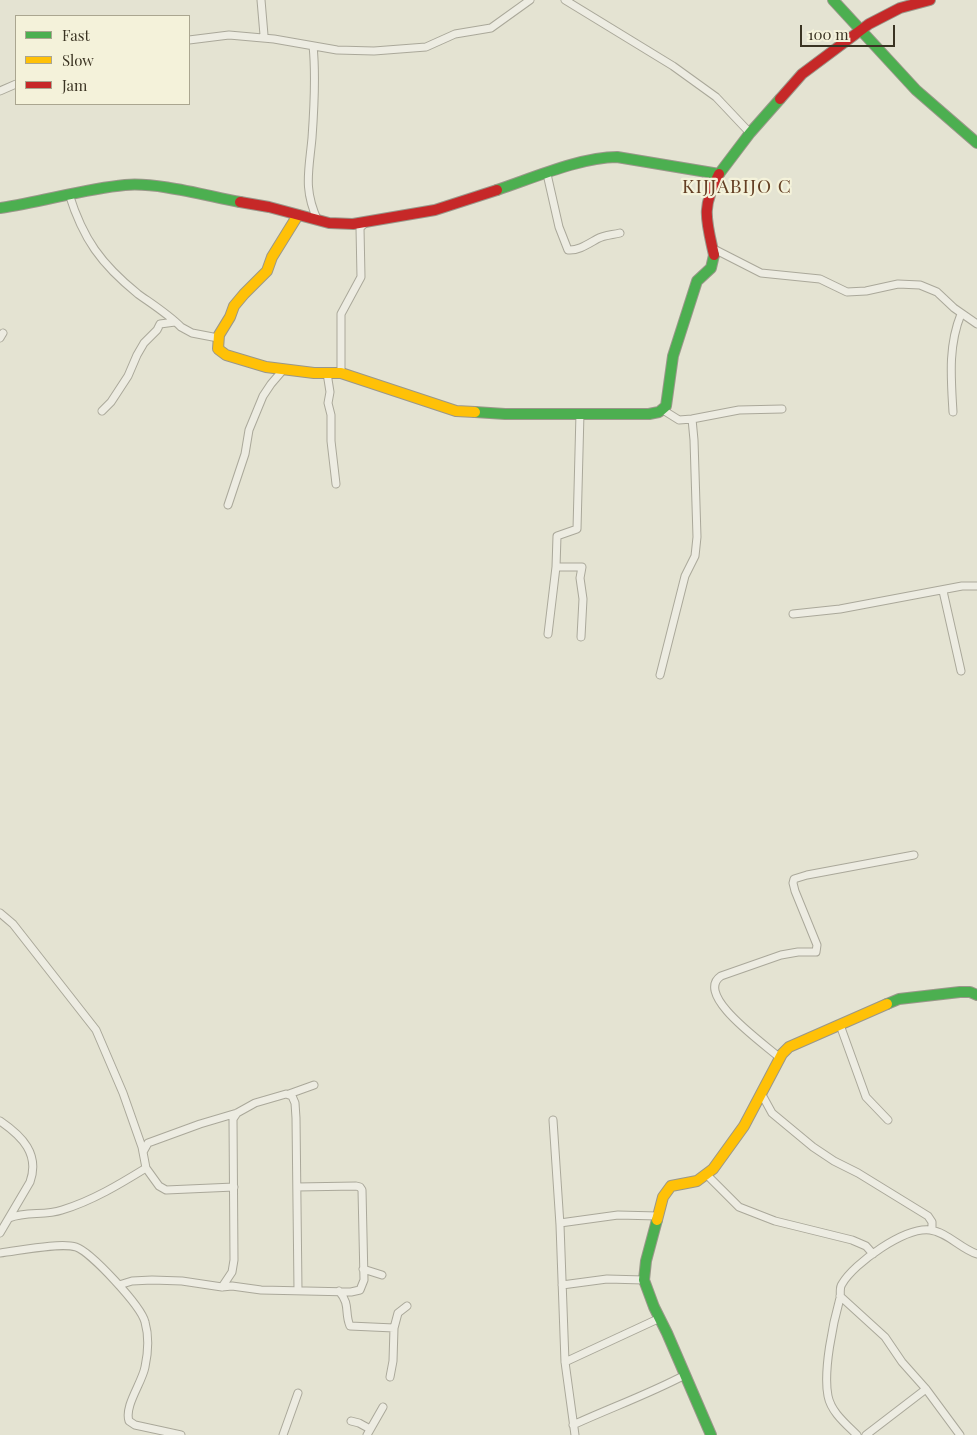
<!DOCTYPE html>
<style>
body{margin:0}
#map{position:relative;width:977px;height:1435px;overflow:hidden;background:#e4e3d2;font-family:"Playfair Display",serif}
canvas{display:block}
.legend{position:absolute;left:15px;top:15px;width:175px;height:90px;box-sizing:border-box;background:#f4f2da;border:1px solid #aaa690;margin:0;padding:6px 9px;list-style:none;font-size:15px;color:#3a3322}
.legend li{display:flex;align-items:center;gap:10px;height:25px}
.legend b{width:25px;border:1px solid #aaa690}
.scale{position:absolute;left:800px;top:25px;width:95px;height:22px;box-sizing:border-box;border:2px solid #3a3322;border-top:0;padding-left:6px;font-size:15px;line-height:18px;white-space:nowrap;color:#3a3322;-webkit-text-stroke:4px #f4f2da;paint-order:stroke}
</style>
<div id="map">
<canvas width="977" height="1435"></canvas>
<ul class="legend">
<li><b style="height:6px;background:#4caf50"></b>Fast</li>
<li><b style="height:6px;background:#ffc107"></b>Slow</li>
<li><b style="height:6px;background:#c62828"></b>Jam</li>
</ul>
<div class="scale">100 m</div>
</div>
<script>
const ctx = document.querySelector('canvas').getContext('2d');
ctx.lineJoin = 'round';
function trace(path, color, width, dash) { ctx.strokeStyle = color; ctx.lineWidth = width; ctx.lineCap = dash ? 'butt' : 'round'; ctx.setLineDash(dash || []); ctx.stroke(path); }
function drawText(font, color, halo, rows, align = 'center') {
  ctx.font = font + ' "Playfair Display",serif'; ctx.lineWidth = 4.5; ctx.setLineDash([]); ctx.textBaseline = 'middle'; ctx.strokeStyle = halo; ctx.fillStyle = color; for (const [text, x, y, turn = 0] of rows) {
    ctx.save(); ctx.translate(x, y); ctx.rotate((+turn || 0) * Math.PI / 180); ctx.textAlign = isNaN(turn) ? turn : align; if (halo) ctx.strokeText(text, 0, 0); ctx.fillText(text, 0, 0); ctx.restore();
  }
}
const street = new Path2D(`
 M261,0l3,35
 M565,0l108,66 43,31 34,36
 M189,40l40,-5 45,4 63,11 37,1 52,-4 29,-13 36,-6 39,-28
 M313,46c3,28 1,64 -1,92 -3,33 -9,51 6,83
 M0,91l16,-7
 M547,174l12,53 9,23c10,1 20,-6 29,-11 7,-4 15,-4 23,-6
 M69,194c14,45 32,70 69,100 14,10 30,20 43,33l11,6 26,5
 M712,248l49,25 59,6 27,13 19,-1 32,-7 22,1 17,7 17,16 23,16
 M0,338l3,-5
 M327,373l3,19 -2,11 3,12v26l5,43
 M341,373v-59l20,-37 -1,-49 5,-5
 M663,410l16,10 13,-1 47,-9 43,-1
 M102,411l9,-9 17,-26 9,-21 7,-12 13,-13 3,-6 15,-2
 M953,412c-2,-34 -5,-66 8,-98
 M580,413l-3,116 -20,7 -1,31h26l-2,11 3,21 -2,38
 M228,505l17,-51 4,-24 14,-34 8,-12 12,-14
 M943,591l18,80
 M793,614l47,-5 122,-23h15
 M548,634l8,-67
 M660,675l25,-99 10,-20 2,-19 -3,-97 -2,-21
 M0,913l13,11 83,106 27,63 19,54 4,21 13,18 7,4 68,-3
 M840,1025l26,72 22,23
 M780,1058c-14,-13 -87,-63 -59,-82l60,-21 17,-3h18l1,-7 -22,-54 -2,-8 1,-4 13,-4 107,-20
 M761,1093l11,20 41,34 21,14 24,12 70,43 4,6v8
 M289,1094l25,-9
 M553,1120l7,105 5,137 10,73
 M0,1121c22,15 40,33 30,61l-30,51
 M143,1152l5,-9 52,-19 37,-11 18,-10 31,-9 6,2 3,7 1,15 2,172
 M706,1174l33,33 36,14 77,19 14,6 7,8
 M9,1218c18,-7 35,-2 53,-8 30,-9 58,-26 84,-42
 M560,1223l58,-8 40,1
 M0,1253c18,-2 60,-11 76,-6 15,5 65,59 69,75 4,14 3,31 0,45 -3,16 -21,39 -16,54l6,4 46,10
 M363,1269l19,6
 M119,1285l13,-4 20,-1 30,1 40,6 10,-1 29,4 90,2 9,-2 4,-10 -2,-90 -2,-3 -4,-1 -59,1
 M562,1285l45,-6 37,1
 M222,1287l10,-15 2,-12 -1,-141 4,-6
 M339,1291c12,14 5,21 11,35l44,2 -1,33 -3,16
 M840,1296l45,41 17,25 24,27 34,46
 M394,1328l4,-15 9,-7
 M565,1362l95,-44
 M351,1421l8,2 11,6
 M573,1425c37,-17 76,-31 112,-50
 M283,1435l15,-42
 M367,1435l16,-28
 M857,1435c-11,-11 -26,-23 -29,-39 -5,-25 5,-73 12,-98 1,-5 -1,-10 2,-14 12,-21 63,-57 88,-54 17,2 31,19 47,24
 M866,1435l60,-46`);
const fast = new Path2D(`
 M833,0l83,90 61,53
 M497,190c36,-12 84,-33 120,-33l102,17 31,-41 30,-34
 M0,208c42,-6 83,-19 125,-23 33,-3 82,11 115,17
 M475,412l30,2h144l10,-2 7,-6 7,-50 24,-75 14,-13 3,-13
 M887,1004l12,-5 61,-7h10l7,3
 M657,1220l-11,41 -2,19 10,27 13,26 44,102`);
const slow = new Path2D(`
 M298,215l-26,42 -5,14 -23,23 -10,12 -4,11 -11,18 -1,14 8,6 40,12 48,6h27l115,38 19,1
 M657,1220l6,-23 8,-11 26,-5 16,-12 31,-43 38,-72 7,-7 98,-43`);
const jam = new Path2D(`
 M780,99l22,-25 67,-50 31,-16 30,-8
 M240,202l29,5 60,16 24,1 82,-14 62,-20
 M714,255c-8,-36 -13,-47 5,-81`);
trace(street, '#aaa89a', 9);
trace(fast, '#9a978a', 12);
trace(slow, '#9a978a', 12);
trace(jam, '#9a978a', 12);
trace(street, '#edece2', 7);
trace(fast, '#4caf50', 10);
trace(slow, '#ffc107', 10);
trace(jam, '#c62828', 10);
ctx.letterSpacing = '1px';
drawText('19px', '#643f24', '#f4f2da', [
 ["KIJJABIJO C",737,187]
]);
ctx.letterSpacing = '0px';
</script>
